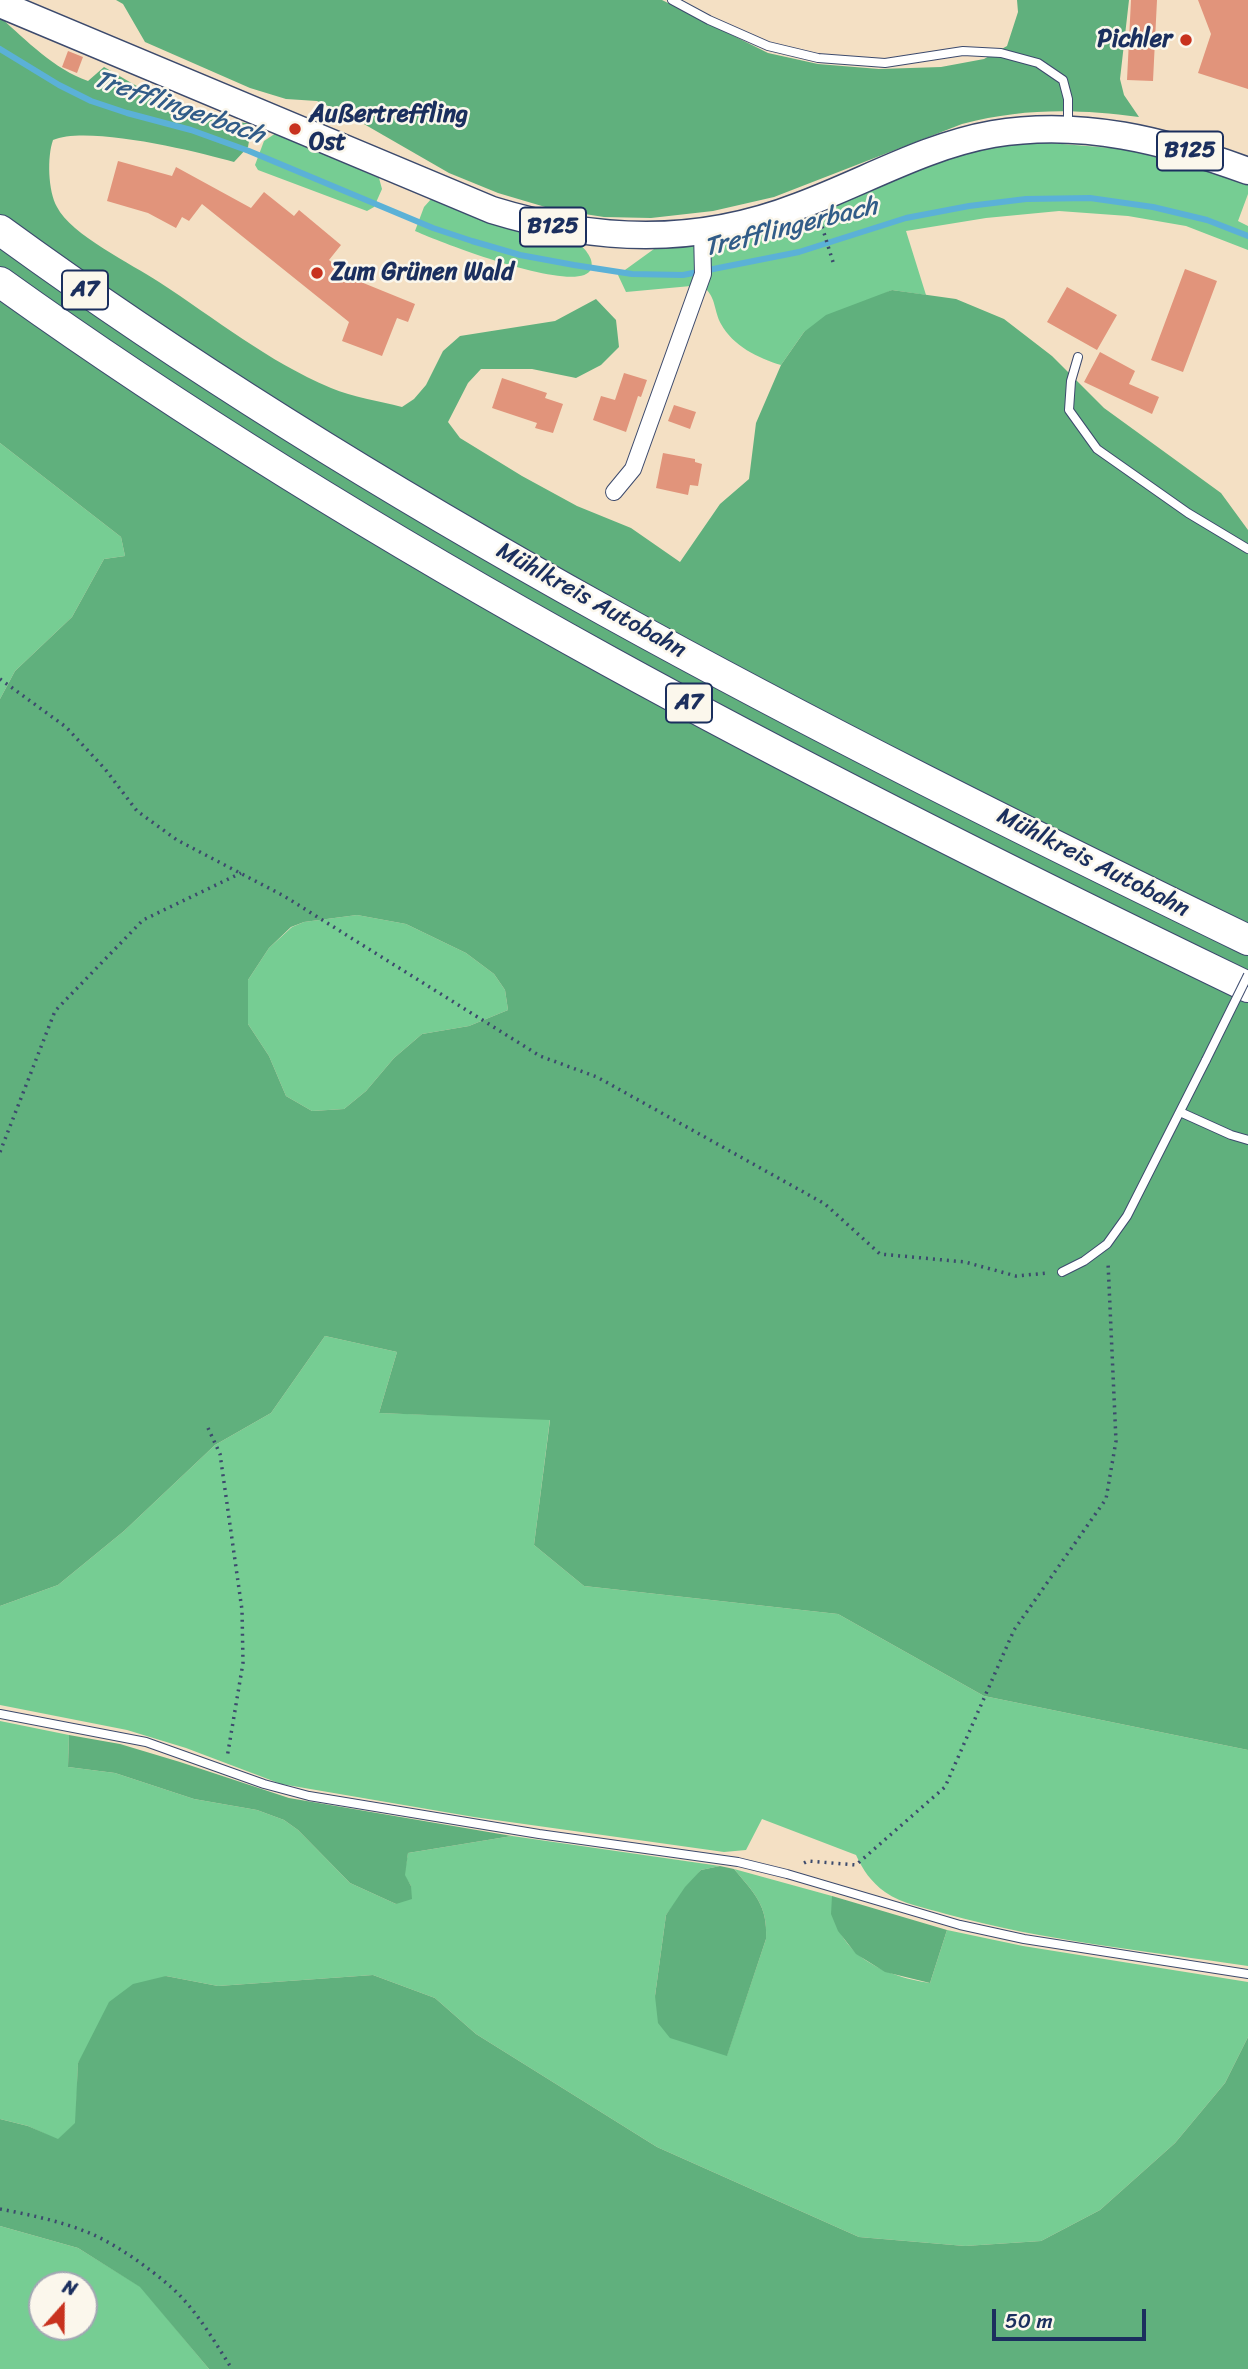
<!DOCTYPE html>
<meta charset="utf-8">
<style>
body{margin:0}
#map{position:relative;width:1248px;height:2369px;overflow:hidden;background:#f4e0c4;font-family:Sriracha,sans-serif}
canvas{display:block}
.north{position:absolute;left:28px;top:2271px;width:70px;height:70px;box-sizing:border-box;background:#fbf7ec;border:2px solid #a1a7b3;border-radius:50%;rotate:21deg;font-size:19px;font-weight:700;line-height:28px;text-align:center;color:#1b2f5e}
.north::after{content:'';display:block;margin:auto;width:24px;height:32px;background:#c8321e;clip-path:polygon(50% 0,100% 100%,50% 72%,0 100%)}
.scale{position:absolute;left:992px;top:2309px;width:154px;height:32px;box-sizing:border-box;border:4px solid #1b2f5e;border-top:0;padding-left:9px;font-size:21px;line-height:24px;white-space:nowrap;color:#1b2f5e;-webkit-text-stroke:5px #fbf7ec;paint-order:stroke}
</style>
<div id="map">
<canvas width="1248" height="2369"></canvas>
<div class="north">N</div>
<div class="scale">50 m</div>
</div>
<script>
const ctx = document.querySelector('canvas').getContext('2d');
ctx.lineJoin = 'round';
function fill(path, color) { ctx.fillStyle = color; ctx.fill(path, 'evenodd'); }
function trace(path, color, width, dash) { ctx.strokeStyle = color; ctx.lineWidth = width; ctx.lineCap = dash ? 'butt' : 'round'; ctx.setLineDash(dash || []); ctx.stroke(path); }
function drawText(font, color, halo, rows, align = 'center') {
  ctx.font = font + ' Sriracha,sans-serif'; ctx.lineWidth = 5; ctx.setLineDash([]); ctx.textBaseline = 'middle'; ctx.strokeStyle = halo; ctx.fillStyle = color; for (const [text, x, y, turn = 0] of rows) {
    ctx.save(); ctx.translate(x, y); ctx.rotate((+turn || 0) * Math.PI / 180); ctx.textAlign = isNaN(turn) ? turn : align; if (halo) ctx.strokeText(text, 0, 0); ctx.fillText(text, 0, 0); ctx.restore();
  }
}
fill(new Path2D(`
 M276,133l103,45 3,11 -8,18 -7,4 -109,-41 -3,-5 9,-24z
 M1015,143h35l86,7 112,33v11l-10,27 10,5v24l-62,-24 -58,-10 -69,-5 -73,7 -80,13 20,64 -34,-5 -88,42 -23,33c-23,-7 -48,-19 -60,-41 -7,-13 -5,-26 -16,-36l5,-36 5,-12 223,-79 43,-13z
 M432,198l144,43c7,6 19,17 15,28 -11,28 -154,-28 -176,-38l9,-24z
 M694,245l2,24 -5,17 -65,6 -8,-17 36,-26z
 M0,443l121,94 4,19 -21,3 -32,58 -57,54 -15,28z
 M357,915l49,9 60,29 28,21 11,16 3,20 -39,16 -47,8 -28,24 -28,33 -22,18 -32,2 -26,-15 -17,-40 -21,-32v-44l21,-32 23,-21 12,-5z
 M325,1336l72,16 -18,61 171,6 -16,126 50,41 254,28 146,82 264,54v216c-101,-15 -204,-25 -302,-52 -20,-6 -44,-10 -61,-22 -14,-10 -22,-22 -29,-37l-94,-36 -16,31 -22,2 -250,-35 -193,-33 -95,-36 -59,-18 -127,-25v-99l58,-21 66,-54 91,-86 56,-32z
 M0,1721l69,14 -1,32 47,6 79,26 63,11 27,10 14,10 52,53 46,21 15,-18 -7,-11 4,-22 104,-17 208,30 -19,4 -35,45 -11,81 72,59 39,-116c2,-34 -12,-46 -32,-70l98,27c-1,56 50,80 98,87l17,-53 76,16 225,36v55l-23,46 -50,60 -75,67 -59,31 -76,5 -106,-9 -202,-90 -181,-113 -41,-36 -62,-23 -155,11 -52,-10 -88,87 -2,60 -18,17 -30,-14 -28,-7z
 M0,2226l78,22 63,39 68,82h-209zM42,2285h42v42h-42z`), '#76cd93');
fill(new Path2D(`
 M116,0h546l106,53 50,11 61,5 62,-2 43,-8 23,-13 11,-34 -1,-12h112l-9,79 4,16 15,22c-64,-8 -114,-9 -177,7l-188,73 -61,14 -62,7 -47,-1 -52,-8 -54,-16 -49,-20 -99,-57 -33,-15 -31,-2 -36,-11 -105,-46 -22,-38z
 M0,17c27,24 54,52 88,64l16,-14c35,20 75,46 115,53 11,2 22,2 33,4l-4,23 -14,15c-38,-11 -147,-37 -181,-22 -6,17 -5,51 4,67 14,28 75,57 102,75 57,37 108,79 172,106 22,9 48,13 71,19l12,-8 12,-14 17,-34 17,-15 95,-15 41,-22 20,21 3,27 -18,18 -25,13 -44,-9h-51l-13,14 -20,39 12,16 62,38 55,30 54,22 49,34 40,-58 29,-25 7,-56 25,-58 23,-33 22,-17 66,-25 64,9 48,20 48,37 52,52 117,85 27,37v1220l-264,-54 -146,-82 -254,-28 -50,-41 16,-125 -171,-7 18,-61 -72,-16 -54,77 -56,32 -91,86 -66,54 -58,21v-907l15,-28 57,-54 32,-58 21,-3 -4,-19 -121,-94zM357,915l49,9 60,29 28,21 11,16 3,20 -39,16 -47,8 -28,24 -28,33 -22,18 -32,2 -26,-15 -17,-40 -21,-32v-44l21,-32 22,-21 13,-5z
 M69,1735l51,9 60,18 109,36 223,38 -104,17 -3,22 6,11 1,13 -16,5 -46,-21 -52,-53 -14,-10 -27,-10 -63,-11 -79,-26 -47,-6z
 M720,1866l14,3c20,24 34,36 32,70l-39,117 -57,-18 -12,-15 -3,-27 11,-81 19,-28 16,-17z
 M832,1896l115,34 -17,53 -45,-11 -29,-18 -18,-23 -7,-17z
 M373,1975l62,23 41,36 181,113 202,90 106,9 76,-5 59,-31 75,-67 50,-60 23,-46v332h-1039l-69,-82 -62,-39 -78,-22v-107l28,7 30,13 17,-16 3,-60 31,-61 24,-18 33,-8 52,10z`), '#60b07d');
trace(new Path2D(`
 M0,49l59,36 32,16 36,12 64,17 58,21 184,77 39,13 48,14 54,10 58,9 51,1 116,-23 107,-34 63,-12 57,-7 64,-1 63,9 54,13 41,16`), '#5bb1d7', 6);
fill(new Path2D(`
 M1131,0h26l-4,81 -26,-1z
 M1198,0h50v89l-50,-16 13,-39z
 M68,51l15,6 -6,16 -15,-6z
 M118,161l54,15 4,-9 75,41 13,-16 30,24 5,-6 42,35 -12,15 22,18 64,26 -7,18 -11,-4 -15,38 -40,-15 7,-19 -147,-118 -13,17 -7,-4 -6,11 -28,-15 -41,-12z
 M1185,269l32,12 -34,91 -32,-12z
 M1067,287l50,28 -20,35 -50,-28z
 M1100,352l35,19 -6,13 30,13 -7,17 -68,-32z
 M624,373l23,7 -6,17 -3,-1 -12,36 -33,-12 8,-24 14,4z
 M502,378l45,15 -2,5 18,6 -10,29 -18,-5 2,-5 -45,-15z
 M674,405l22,7 -6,17 -22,-8z
 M663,453l32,6v3l7,2 -4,22 -8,-1 -2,10 -32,-7z`), '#e1947b');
const lane = new Path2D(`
 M672,0l37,20 59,26 50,12 67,5 78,-12 38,2 37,10 25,17 5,19v29
 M1078,357l-7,24 -2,29 28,39 91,64 60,36
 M1180,1112l51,23 17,5
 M1062,1272l22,-11 23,-17 20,-28 79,-156
 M0,1714l146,28 118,42 45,12 230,38 199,28 49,12 173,51 64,14 224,35`);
const street = new Path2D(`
 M614,492l19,-23 70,-195 -1,-43`);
const primary = new Path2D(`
 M0,4l492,206c104,32 204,36 307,-4 65,-24 126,-60 194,-72 89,-15 173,7 255,37`);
const highway = new Path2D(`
 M0,230c387,282 818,501 1248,710
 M0,282c386,277 821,499 1248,705`);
trace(lane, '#3c4a6d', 10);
trace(street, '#3c4a6d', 18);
trace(primary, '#3c4a6d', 29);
trace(highway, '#3c4a6d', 32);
trace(new Path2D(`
 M820,220l13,42
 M0,679l66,48 39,42 32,42 40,29 107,56 256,160 57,21 228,127 55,50 85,8 51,14 32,-3
 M0,1152l55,-141 88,-91 98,-47
 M208,1428l12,26 22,156 1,53 -16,95
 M804,1863l4,-2 48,4 89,-78 69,-157 92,-131 10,-58 -8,-179
 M0,2209c31,6 65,13 94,26 26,12 55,33 77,52 25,22 43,54 61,82`), '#3c4a6d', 3.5, [2, 5]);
trace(lane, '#fff', 8);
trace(street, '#fff', 16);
trace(primary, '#fff', 26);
trace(highway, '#fff', 30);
const laneBridge = new Path2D(`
 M1206,1060l42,-85`);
trace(laneBridge, '#3c4a6d', 10, []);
trace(laneBridge, '#fff', 8);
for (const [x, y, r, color] of [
 [1186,40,7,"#c8321e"],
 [295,129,7,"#c8321e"],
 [317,273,7,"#c8321e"]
]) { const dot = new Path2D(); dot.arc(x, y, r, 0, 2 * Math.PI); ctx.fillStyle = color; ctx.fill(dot); trace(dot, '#fbf7ec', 2.5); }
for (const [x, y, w] of [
 [1190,151,66],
 [553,227,66],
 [85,290,46],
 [689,703,46]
]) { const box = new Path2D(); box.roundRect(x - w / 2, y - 19.5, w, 39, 5); ctx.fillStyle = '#fbf7ec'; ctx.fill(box); trace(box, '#1b2f5e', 2); }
drawText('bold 23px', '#1b2f5e', null, [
 ["B125",1190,151],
 ["B125",553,227],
 ["A7",85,290],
 ["A7",689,703]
]);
drawText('bold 24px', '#1b2f5e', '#fbf7ec', [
 ["Pichler",1172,40,"right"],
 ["Außertreffling",309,115],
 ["Ost",309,143],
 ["Zum Grünen Wald",331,273]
], 'left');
drawText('24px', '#1b2f5e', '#fbf7ec', [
 ["Mühlkreis Autobahn",591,601,29],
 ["Mühlkreis Autobahn",1093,863,27]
]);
drawText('italic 26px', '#315c88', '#fbf7ec', [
 ["Trefflingerbach",179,108,19],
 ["Trefflingerbach",791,228,-14]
]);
</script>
